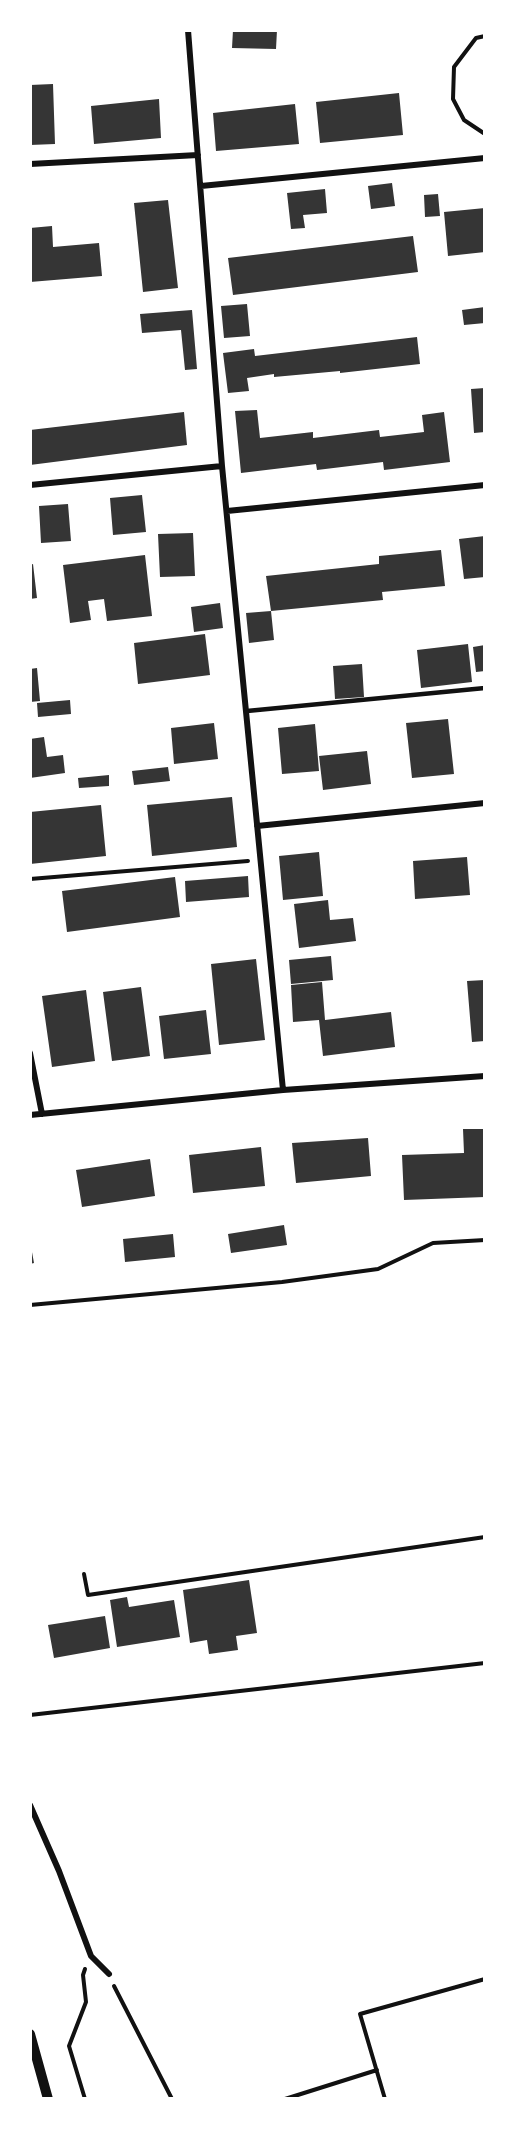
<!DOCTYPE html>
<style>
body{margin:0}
#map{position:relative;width:515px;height:2129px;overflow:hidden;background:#fff;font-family:"DM Sans",sans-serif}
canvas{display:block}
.frame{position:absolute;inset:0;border:32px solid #fff;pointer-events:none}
</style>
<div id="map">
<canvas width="515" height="2129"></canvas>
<div class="frame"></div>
</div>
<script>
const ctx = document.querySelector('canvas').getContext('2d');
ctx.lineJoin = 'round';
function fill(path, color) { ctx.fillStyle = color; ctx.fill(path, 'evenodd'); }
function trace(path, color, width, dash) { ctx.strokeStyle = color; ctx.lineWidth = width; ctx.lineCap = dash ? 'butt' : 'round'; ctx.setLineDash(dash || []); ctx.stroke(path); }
fill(new Path2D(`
 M233,30h44l-1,19 -44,-1z
 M53,84l2,60 -25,1v-60z
 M399,93l4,42 -83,8 -4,-41z
 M159,99l2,39 -67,6 -3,-38z
 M295,104l4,40 -83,7 -3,-38z
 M392,183l3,23 -24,3 -3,-23z
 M325,189l2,24 -24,2 2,13 -14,1 -4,-36z
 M438,194l2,22 -15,1 -1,-22z
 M168,200l10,88 -35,4 -9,-89z
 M485,208v44l-37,4 -4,-44z
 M52,226l1,21 46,-4 3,33 -72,6v-54z
 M413,236l5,36 -185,23 -5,-37z
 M247,304l3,32 -26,2 -3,-32z
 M485,307v16l-21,2 -2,-15z
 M192,310l5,59 -12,1 -4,-40 -39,3 -2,-19z
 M417,337l3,27 -80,9v-2l-66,6v-3l-27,4 2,13 -21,2 -5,-40 31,-4 1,7z
 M485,388v44l-11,1 -3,-44z
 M257,410l3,28 53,-6v6l66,-8 1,7 44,-5 -2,-17 22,-3 6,50 -66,8 -1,-8 -66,8 -1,-6 -75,9 -6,-62z
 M184,412l3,33 -157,20v-35z
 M142,495l4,37 -33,3 -3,-37z
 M68,504l3,37 -30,2 -2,-37z
 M193,533l2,43 -35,1 -2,-43z
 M485,536v41l-21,2 -5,-40z
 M441,550l4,36 -63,6 1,8 -112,11 -5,-35 113,-12v-8z
 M145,555l7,61 -45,5 -3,-22 -16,2 3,19 -21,3 -7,-58z
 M33,564l4,34 -7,1v-34z
 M220,603l3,25 -29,4 -3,-25z
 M271,611l3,29 -25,3 -3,-30z
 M205,634l5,41 -72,9 -4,-41z
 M468,644l4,38 -51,6 -4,-38z
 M485,645v26l-9,1 -3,-25z
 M362,664l2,33 -29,2 -2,-33z
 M37,668l3,33 -10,1v-33z
 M70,700l1,14 -33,3 -1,-14z
 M448,719l6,55 -42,4 -6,-55z
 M214,723l4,36 -44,5 -3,-36z
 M315,724l4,47 -37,3 -4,-46z
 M44,737l3,20 16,-2 2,18 -35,5v-39z
 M367,751l4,33 -48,6 -4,-34z
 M168,767l2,14 -36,4 -2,-14z
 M109,775v11l-30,2 -1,-10z
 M232,797l5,50 -85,9 -5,-51z
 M101,805l5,51 -76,8v-52z
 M319,852l4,44 -40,4 -4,-44z
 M467,857l3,38 -55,4 -2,-38z
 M248,876l1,21 -63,5 -1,-21z
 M175,877l5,40 -113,15 -5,-41z
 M328,900l2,20 23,-2 3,23 -57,7 -5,-44z
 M331,956l2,24 -42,4 -2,-24z
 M256,959l9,81 -46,5 -8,-81z
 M485,980v61l-13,1 -5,-61z
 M322,982l3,38 66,-8 4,35 -72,9 -4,-36 -26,2 -2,-37z
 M141,987l9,69 -38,5 -9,-69z
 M86,990l9,71 -43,6 -10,-71z
 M206,1010l5,44 -47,5 -5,-43z
 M463,1129h22v68l-81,3 -2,-45 62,-2z
 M368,1138l3,38 -75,7 -4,-40z
 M261,1147l4,39 -72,7 -4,-38z
 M150,1159l5,37 -73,11 -6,-37z
 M284,1225l3,20 -56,8 -3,-19z
 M173,1234l2,23 -50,5 -2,-23z
 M30,1241l4,22 -4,1z
 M249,1580l8,53 -21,3 2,14 -29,4 -2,-14 -17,3 -7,-53z
 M127,1597l2,10 45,-7 6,37 -63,10 -7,-47z
 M105,1616l5,32 -56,10 -6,-33z`), '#353535');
trace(new Path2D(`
 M485,36l-9,2 -22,29 -1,32 11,21 21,14
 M30,879l218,-18
 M30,1305l252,-23 96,-13 55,-26 52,-3
 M84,1574l4,21 397,-58
 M30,1715l455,-52
 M114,1986l58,113
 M85,2099l-16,-53 17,-44 -3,-27 2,-6
 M285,2099l92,-29
 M385,2099l-25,-85 125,-35`), '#111', 4);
trace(new Path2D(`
 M247,711l238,-23`), '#111', 4.5);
trace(new Path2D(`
 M188,30l34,436 61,624
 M30,164l168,-9
 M201,186l284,-28
 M30,485l192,-19
 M227,511l258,-26
 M257,826l228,-23
 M30,1053l12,61
 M30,1115l253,-25 202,-14
 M30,1805l29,66 32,85 18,18`), '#111', 6);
trace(new Path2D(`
 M30,2034l18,65`), '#111', 10);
</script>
